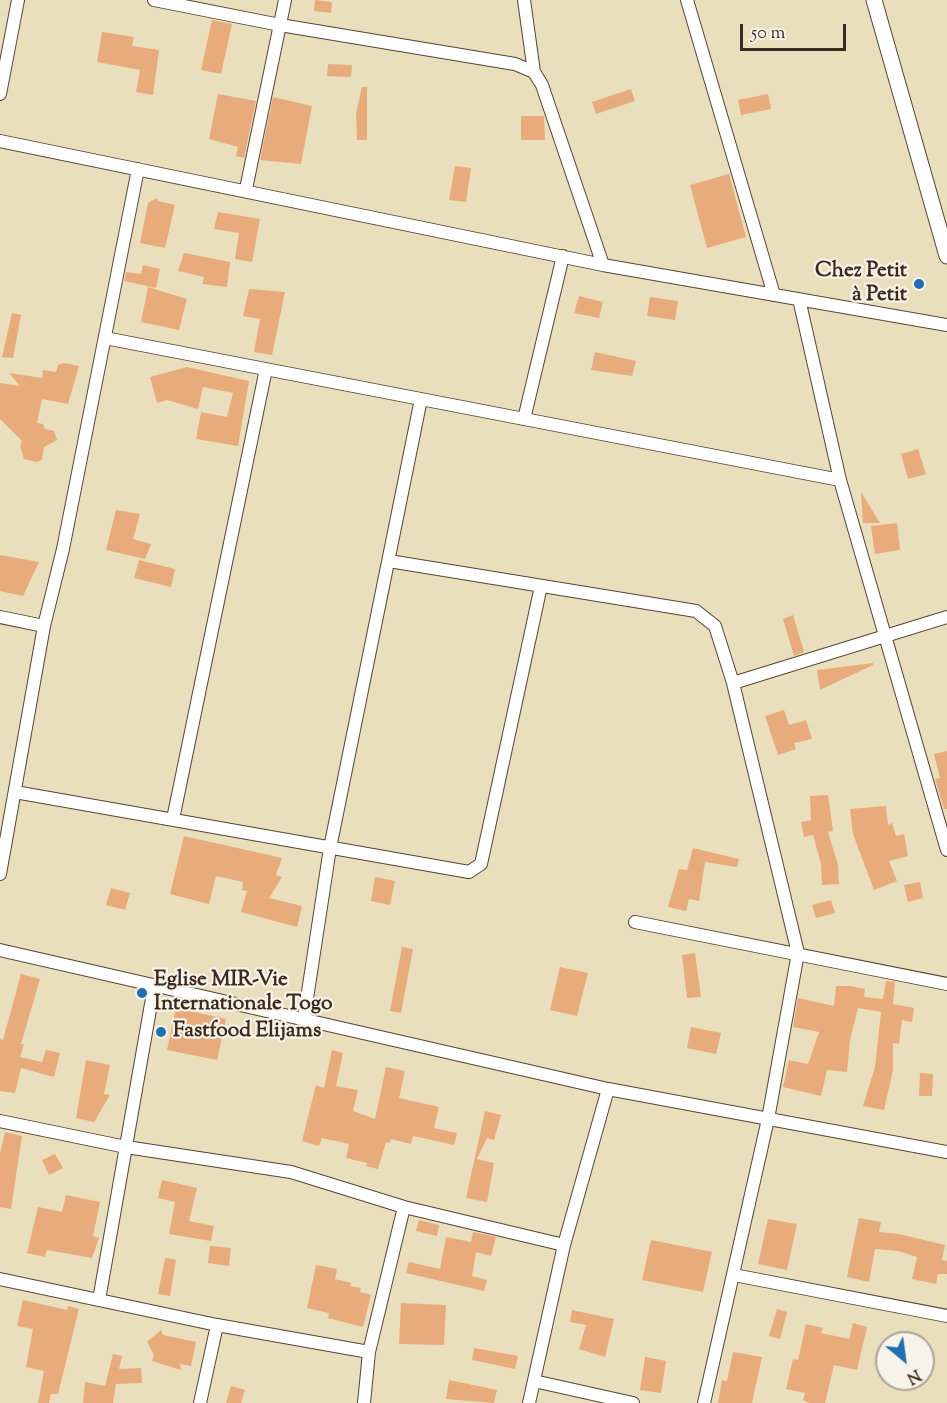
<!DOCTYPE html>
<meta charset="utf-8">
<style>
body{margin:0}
#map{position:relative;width:947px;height:1403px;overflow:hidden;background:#eadfbc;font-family:"Sorts Mill Goudy",serif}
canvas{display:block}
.north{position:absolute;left:875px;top:1331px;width:60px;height:60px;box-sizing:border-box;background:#f7f3e8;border:2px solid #aca397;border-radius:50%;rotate:151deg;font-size:16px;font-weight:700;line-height:24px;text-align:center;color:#3b2a1e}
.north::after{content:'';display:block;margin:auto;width:21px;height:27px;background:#1f6fb2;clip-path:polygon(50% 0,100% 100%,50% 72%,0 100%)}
.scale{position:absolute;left:740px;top:24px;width:106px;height:27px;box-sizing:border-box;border:3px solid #3b2a1e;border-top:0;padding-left:8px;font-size:18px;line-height:21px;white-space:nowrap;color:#3b2a1e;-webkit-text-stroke:4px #f7f3e8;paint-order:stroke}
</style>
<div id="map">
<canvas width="947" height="1403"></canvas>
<div class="north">N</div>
<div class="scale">50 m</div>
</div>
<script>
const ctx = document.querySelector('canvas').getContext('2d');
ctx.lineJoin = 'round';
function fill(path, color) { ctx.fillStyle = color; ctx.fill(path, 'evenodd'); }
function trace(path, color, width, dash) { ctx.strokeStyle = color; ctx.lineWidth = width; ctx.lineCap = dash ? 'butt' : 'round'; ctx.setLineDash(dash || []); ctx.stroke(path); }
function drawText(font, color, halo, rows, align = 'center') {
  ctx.font = font + ' "Sorts Mill Goudy",serif'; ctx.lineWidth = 4.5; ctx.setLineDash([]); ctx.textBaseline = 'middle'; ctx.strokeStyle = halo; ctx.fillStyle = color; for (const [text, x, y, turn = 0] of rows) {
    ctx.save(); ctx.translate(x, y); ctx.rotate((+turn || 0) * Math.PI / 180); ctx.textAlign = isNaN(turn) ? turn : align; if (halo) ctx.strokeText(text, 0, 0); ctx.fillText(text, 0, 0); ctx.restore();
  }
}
fill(new Path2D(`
 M315,0l17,2 -1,11 -17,-2z
 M212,20l20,4 -11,50 -20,-4z
 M102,32l32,5 -2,9 27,4 -6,45 -17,-3 4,-22 -43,-8z
 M328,64l24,1 -1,12 -24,-1z
 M362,87h5v53h-10l-1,-27z
 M631,89l4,12 -39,13 -4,-12z
 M218,94l38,7 -12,57 -8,-2 2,-9 -29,-8z
 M768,94l3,15 -30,6 -3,-15z
 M273,97l39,9 -11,58 -41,-4z
 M521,116h23l1,24h-24z
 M455,166l16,2 -5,34 -17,-2z
 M729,174l17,63 -39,11 -17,-63z
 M157,198l1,3 17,4 -10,43 -25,-5 8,-40z
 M218,212l42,7 -8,43 -17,-3 4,-26 -25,-4z
 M184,253l46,9 -3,25 -25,-3 2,-7 -26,-6z
 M143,265l17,4 -4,19 -32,-7 2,-9 15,2z
 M148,287l39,12 -8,31 -38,-8z
 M249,289l36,3 -13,63 -18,-3 6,-33 -17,-3z
 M579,296l24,6 -4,16 -25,-5z
 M650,297l28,4 -3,19 -28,-4z
 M12,313l9,2 -8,43 -11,-1z
 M595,352l41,9 -4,15 -41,-6z
 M64,363l15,3 -11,38 -26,-5 -5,24 6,1 2,5 9,2 3,9 -13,7 -2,13 -5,2 -13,-3 -4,-13 2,-5 -22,-22v-36l20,3 -11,-13 33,5 1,-8 13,2 2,-7z
 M187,367l62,14 -11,65 -42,-7 5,-27 26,5 6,-24 -30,-6 -5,22 -31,-9 -10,3 -7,-26z
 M918,449l8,25 -18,5 -7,-25z
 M861,492l19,31h-17z
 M116,510l24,4 -7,25 18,5 -6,15 -39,-9z
 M897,523l3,27 -25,4 -4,-28z
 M0,555l39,7 -16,34 -23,-5z
 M139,560l36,9 -4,18 -37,-9z
 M793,615l11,37 -10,4 -11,-37z
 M873,663v2l-53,25 -3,-20z
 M784,710l5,15 17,-5 6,19 -18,4 2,6 -18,6 -13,-39z
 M947,751v58h-3l-9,-30 5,-1 -6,-24z
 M828,795l5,36 -5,1 10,33 1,19 -17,1 -1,-21 -8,-29 -9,2 -3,-15 10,-2 -1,-24z
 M886,806l2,19 4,-2 4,13 8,-2 4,22 -19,5 8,20 -23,9 -21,-56 -3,-25z
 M184,836l98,22 -6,17 6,2 -13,21 33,8 -5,21 -56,-15 6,-21 -5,-1 1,-8 -27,-6 -7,28 -39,-10z
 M693,848l46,11 -2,8 -32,-5 -6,39 -10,-2 -3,12 -18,-4 11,-38 8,1z
 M375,877l20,4 -5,24 -19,-4z
 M920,882l3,16 -15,4 -4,-17z
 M111,888l19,5 -5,17 -19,-5z
 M831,900l4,13 -19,5 -4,-13z
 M402,947l11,2 -12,64 -11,-2z
 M695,953l6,44 -14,1 -5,-43z
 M560,967l28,6 -11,43 -27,-6z
 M21,974l19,5 -19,65h3l-4,13 22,5 4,-12 14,3 -6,24 -33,-9 -6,25 -15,-2v-52l3,1z
 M886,981l9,1 -2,22 21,4 -2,14 -10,-2 -3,24 -6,-1v27l-9,40 -21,-4 12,-39 6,-55 -23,-4 -8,32 -3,32 -20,-2 -6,26 -38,-9 6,-27 19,4 11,-32 -26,-5 5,-29 36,8 2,-20h15l14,3 -1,8 19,2z
 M176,1008l50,11 -9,41 -50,-10z
 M691,1027l30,6 -5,21 -29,-6z
 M332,1050l11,3 -7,33 22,4 -5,21 22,8 11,-52 19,4 -6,27 40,9 -5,21 23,5 -3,12 -41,-9 -2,8 -20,-5 -1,4 -4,-1 -8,27 -12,-3 1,-3 -21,-5 3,-14 -27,-6 -3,8 -17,-5 14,-56 8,3z
 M86,1060l24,5 -6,29 6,1 -16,27 -18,-4z
 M920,1073l13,1 -1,22h-13z
 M485,1111l16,4 -7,25 -7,-2 -10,21 17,4 -7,39 -21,-4z
 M5,1132l17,4 -11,73 -11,-2v-54z
 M55,1154l8,14 -14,7 -7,-15z
 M162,1180l35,8 -8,33 25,5 -3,15 -42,-7 6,-32 -17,-4z
 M66,1195l34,7 -7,34 6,2 -7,20 -45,-8 -2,7 -18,-4 11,-46 24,5z
 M859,1218l22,4 -2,10 20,2 46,11 -3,15 5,1v13h-9l-2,10 -24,-5 5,-22 -19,-6 -23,-2 -6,33 -22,-5z
 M768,1219l29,5 -10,46 -29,-6z
 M419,1220l20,5 -2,11 -21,-5z
 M473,1232l23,5 -5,19 -15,-4 -4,24 15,4 -3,11 -78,-18 3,-11 31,7 6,-32 25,5z
 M651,1240l61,12 -9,40 -61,-12z
 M210,1246l21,2 -2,18 -21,-3z
 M165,1258l11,2 -6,36 -12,-2z
 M316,1265l21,4 -2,10 16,4 -1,3 11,2 -1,4 11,3 -8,32 -35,-9 1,-5 -22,-5z
 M23,1300l44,10 1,-4 11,3 -21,85h-7l-2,9h-11l6,-32 -18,-4 7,-38 -16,-3z
 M401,1303l45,2 -2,40 -45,-1z
 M777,1309l10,3 -7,27 -11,-3z
 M572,1310l42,9 -9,38 -26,-8 7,-24 -16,-3z
 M853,1323l14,4 -10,43 -23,-5 -9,38h-16l-6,-3 2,-7 -19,-4 7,-30 5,1 8,-36 17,4 -2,5 28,6z
 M161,1330l2,5 33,7 -5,24 -11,-2 1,6 -29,-9 2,-6 -7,-13z
 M474,1348l44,8 -3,13 -43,-9z
 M733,1352l29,5 -10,46h-34l4,-23 5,1z
 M113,1354l9,2 -3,13 22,-1 1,15 -26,1 -3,19h-30l2,-21 20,4z
 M645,1357l21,4 -5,32 -21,-3z
 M449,1380l48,10 -3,13 -48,-4z
 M231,1386l14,4 -4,13h-15z`), '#e8ab7b');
const minor = new Path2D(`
 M154,0l126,25 235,39 19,8
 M524,0l10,72 8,13 61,180
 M687,0l87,295
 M0,94l18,-94
 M0,141l603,124 344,60
 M246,189l39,-189
 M799,299l41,181 107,370
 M105,338l735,142
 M524,419l39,-163
 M389,561l307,50 19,15 18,57 65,270 -30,166 -64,284
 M0,617l44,9
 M733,683l214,-66
 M15,792l454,80 12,-8 60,-278
 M173,819l93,-450
 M0,874l44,-248 19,-77 75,-380
 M635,922l312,62
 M0,950l608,139 339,63
 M304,1018l26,-170 91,-449
 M0,1121l126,26 165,25 113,35 160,38
 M734,1275l213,41
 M0,1279l217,46 152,27
 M99,1300l55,-313
 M534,1381l99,22
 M200,1403l17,-78
 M364,1403l5,-51 35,-145
 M529,1403l35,-158 44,-156`);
const tertiary = new Path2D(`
 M874,0l73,256`);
trace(minor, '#554536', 14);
trace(tertiary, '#554536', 17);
trace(minor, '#fff', 12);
trace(tertiary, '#fff', 15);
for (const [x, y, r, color] of [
 [919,284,6,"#1f6fb2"],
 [142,993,6,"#1f6fb2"],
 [161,1032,6,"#1f6fb2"]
]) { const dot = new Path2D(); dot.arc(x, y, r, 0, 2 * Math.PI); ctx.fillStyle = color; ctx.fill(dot); trace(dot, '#f7f3e8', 2); }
drawText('bold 21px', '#3b2a1e', '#f7f3e8', [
 ["Chez Petit",907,272,"right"],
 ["à Petit",907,296,"right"],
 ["Eglise MIR-Vie",154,981],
 ["Internationale Togo",154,1005],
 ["Fastfood Elijams",173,1032]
], 'left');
</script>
